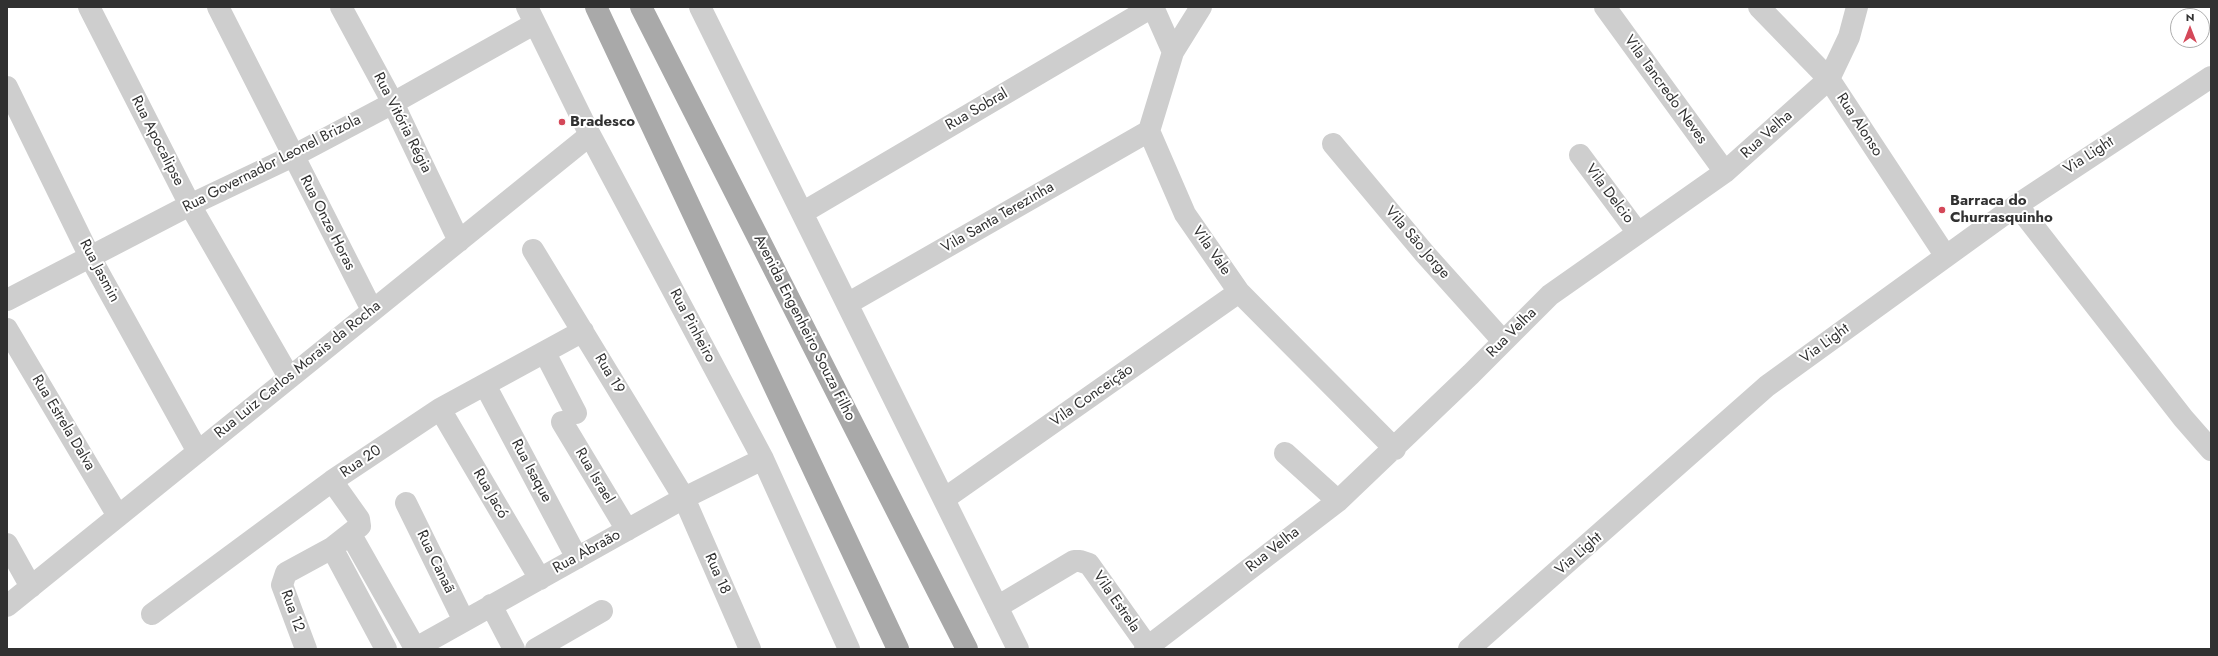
<!DOCTYPE html>
<meta charset="utf-8">
<style>
body{margin:0}
#map{position:relative;width:2218px;height:656px;overflow:hidden;background:#fff;font-family:Jost,sans-serif}
canvas{display:block}
.frame{position:absolute;inset:0;border:8px solid #313131;pointer-events:none}
.north{position:absolute;left:2170px;top:8px;width:40px;height:40px;box-sizing:border-box;background:#fff;border:1px solid #adadad;border-radius:50%;rotate:0deg;font-size:11px;font-weight:700;line-height:16px;text-align:center;color:#313131}
.north::after{content:'';display:block;margin:auto;width:14px;height:18px;background:#d44859;clip-path:polygon(50% 0,100% 100%,50% 72%,0 100%)}
</style>
<div id="map">
<canvas width="2218" height="656"></canvas>
<div class="frame"></div>
<div class="north">N</div>
</div>
<script>
const ctx = document.querySelector('canvas').getContext('2d');
ctx.lineJoin = 'round';
function trace(path, color, width, dash) { ctx.strokeStyle = color; ctx.lineWidth = width; ctx.lineCap = dash ? 'butt' : 'round'; ctx.setLineDash(dash || []); ctx.stroke(path); }
function drawText(font, color, halo, rows, align = 'center') {
  ctx.font = font + ' Jost,sans-serif'; ctx.lineWidth = 4; ctx.setLineDash([]); ctx.textBaseline = 'middle'; ctx.strokeStyle = halo; ctx.fillStyle = color; for (const [text, x, y, turn = 0] of rows) {
    ctx.save(); ctx.translate(x, y); ctx.rotate((+turn || 0) * Math.PI / 180); ctx.textAlign = isNaN(turn) ? turn : align; if (halo) ctx.strokeText(text, 0, 0); ctx.fillText(text, 0, 0); ctx.restore();
  }
}
trace(new Path2D(`
 M89,7l101,198 99,172
 M218,7l154,303
 M341,7l52,96 66,138
 M527,7l63,128 173,324 86,190
 M700,7l318,642
 M1153,7l20,45
 M1201,7l-28,45 -24,79 36,83 54,78 156,157
 M1605,7l120,165
 M1759,7l70,72 116,176
 M7,87l83,170 108,195
 M1333,144l92,110 78,87
 M1580,155l58,78
 M2017,205l166,213 28,32
 M802,213l350,-206
 M533,250l151,248 66,151
 M7,300l183,-95 103,-49 100,-53 141,-79
 M847,304l302,-173
 M7,329l111,187
 M545,353l31,60
 M485,385l92,173
 M440,409l100,170
 M562,422l65,108
 M1285,453l53,48
 M944,499l295,-207
 M406,503l58,118
 M351,535l64,113
 M7,544l24,43
 M332,548l54,101
 M491,605l23,44
 M7,606l583,-471
 M997,607l77,-46h6l9,3 59,83
 M152,614l180,-133 108,-72 143,-78
 M306,649l-24,-64 4,-12 46,-25 28,-22 -1,-7 -27,-38
 M414,649l270,-151 79,-39
 M536,649l66,-38
 M1145,649l193,-148 133,-127 79,-79 175,-123 104,-93 20,-42 8,-30
 M1469,649l298,-263 250,-181 194,-128`), '#cecece', 22);
trace(new Path2D(`
 M596,7l302,642
 M641,7l326,642`), '#a9a9a9', 22);
for (const [x, y, r, color] of [
 [562,122,4,"#d44859"],
 [1942,210,4,"#d44859"]
]) { const dot = new Path2D(); dot.arc(x, y, r, 0, 2 * Math.PI); ctx.fillStyle = color; ctx.fill(dot); trace(dot, '#fff', 1.5); }
drawText('15px', '#313131', '#fff', [
 ["Vila Tancredo Neves",1665,90,54],
 ["Rua Sobral",977,110,-30],
 ["Rua Vitória Régia",402,123,63],
 ["Rua Alonso",1859,125,57],
 ["Rua Velha",1767,135,-42],
 ["Rua Apocalipse",157,141,63],
 ["Via Light",2089,156,-33],
 ["Rua Governador Leonel Brizola",272,164,-27],
 ["Vila Delcio",1609,194,53],
 ["Vila Santa Terezinha",998,218,-30],
 ["Rua Onze Horas",327,223,63],
 ["Vila São Jorge",1417,243,49],
 ["Vila Vale",1211,251,55],
 ["Rua Jasmin",99,271,62],
 ["Rua Pinheiro",692,326,62],
 ["Avenida Engenheiro Souza Filho",804,328,63],
 ["Rua Velha",1512,333,-45],
 ["Via Light",1825,344,-36],
 ["Rua Luiz Carlos Morais da Rocha",298,370,-39],
 ["Rua 19",609,374,59],
 ["Vila Conceição",1092,396,-35],
 ["Rua Estrela Dalva",63,423,59],
 ["Rua 20",361,462,-34],
 ["Rua Isaque",531,471,62],
 ["Rua Israel",594,476,59],
 ["Rua Jacó",490,494,60],
 ["Rua Velha",1273,550,-38],
 ["Rua Abraão",587,552,-29],
 ["Via Light",1579,554,-41],
 ["Rua Canaã",435,562,64],
 ["Rua 18",717,574,66],
 ["Vila Estrela",1116,602,55],
 ["Rua 12",292,611,70]
]);
drawText('bold 15px', '#313131', '#fff', [
 ["Bradesco",570,122],
 ["Barraca do",1950,201],
 ["Churrasquinho",1950,218]
], 'left');
</script>
